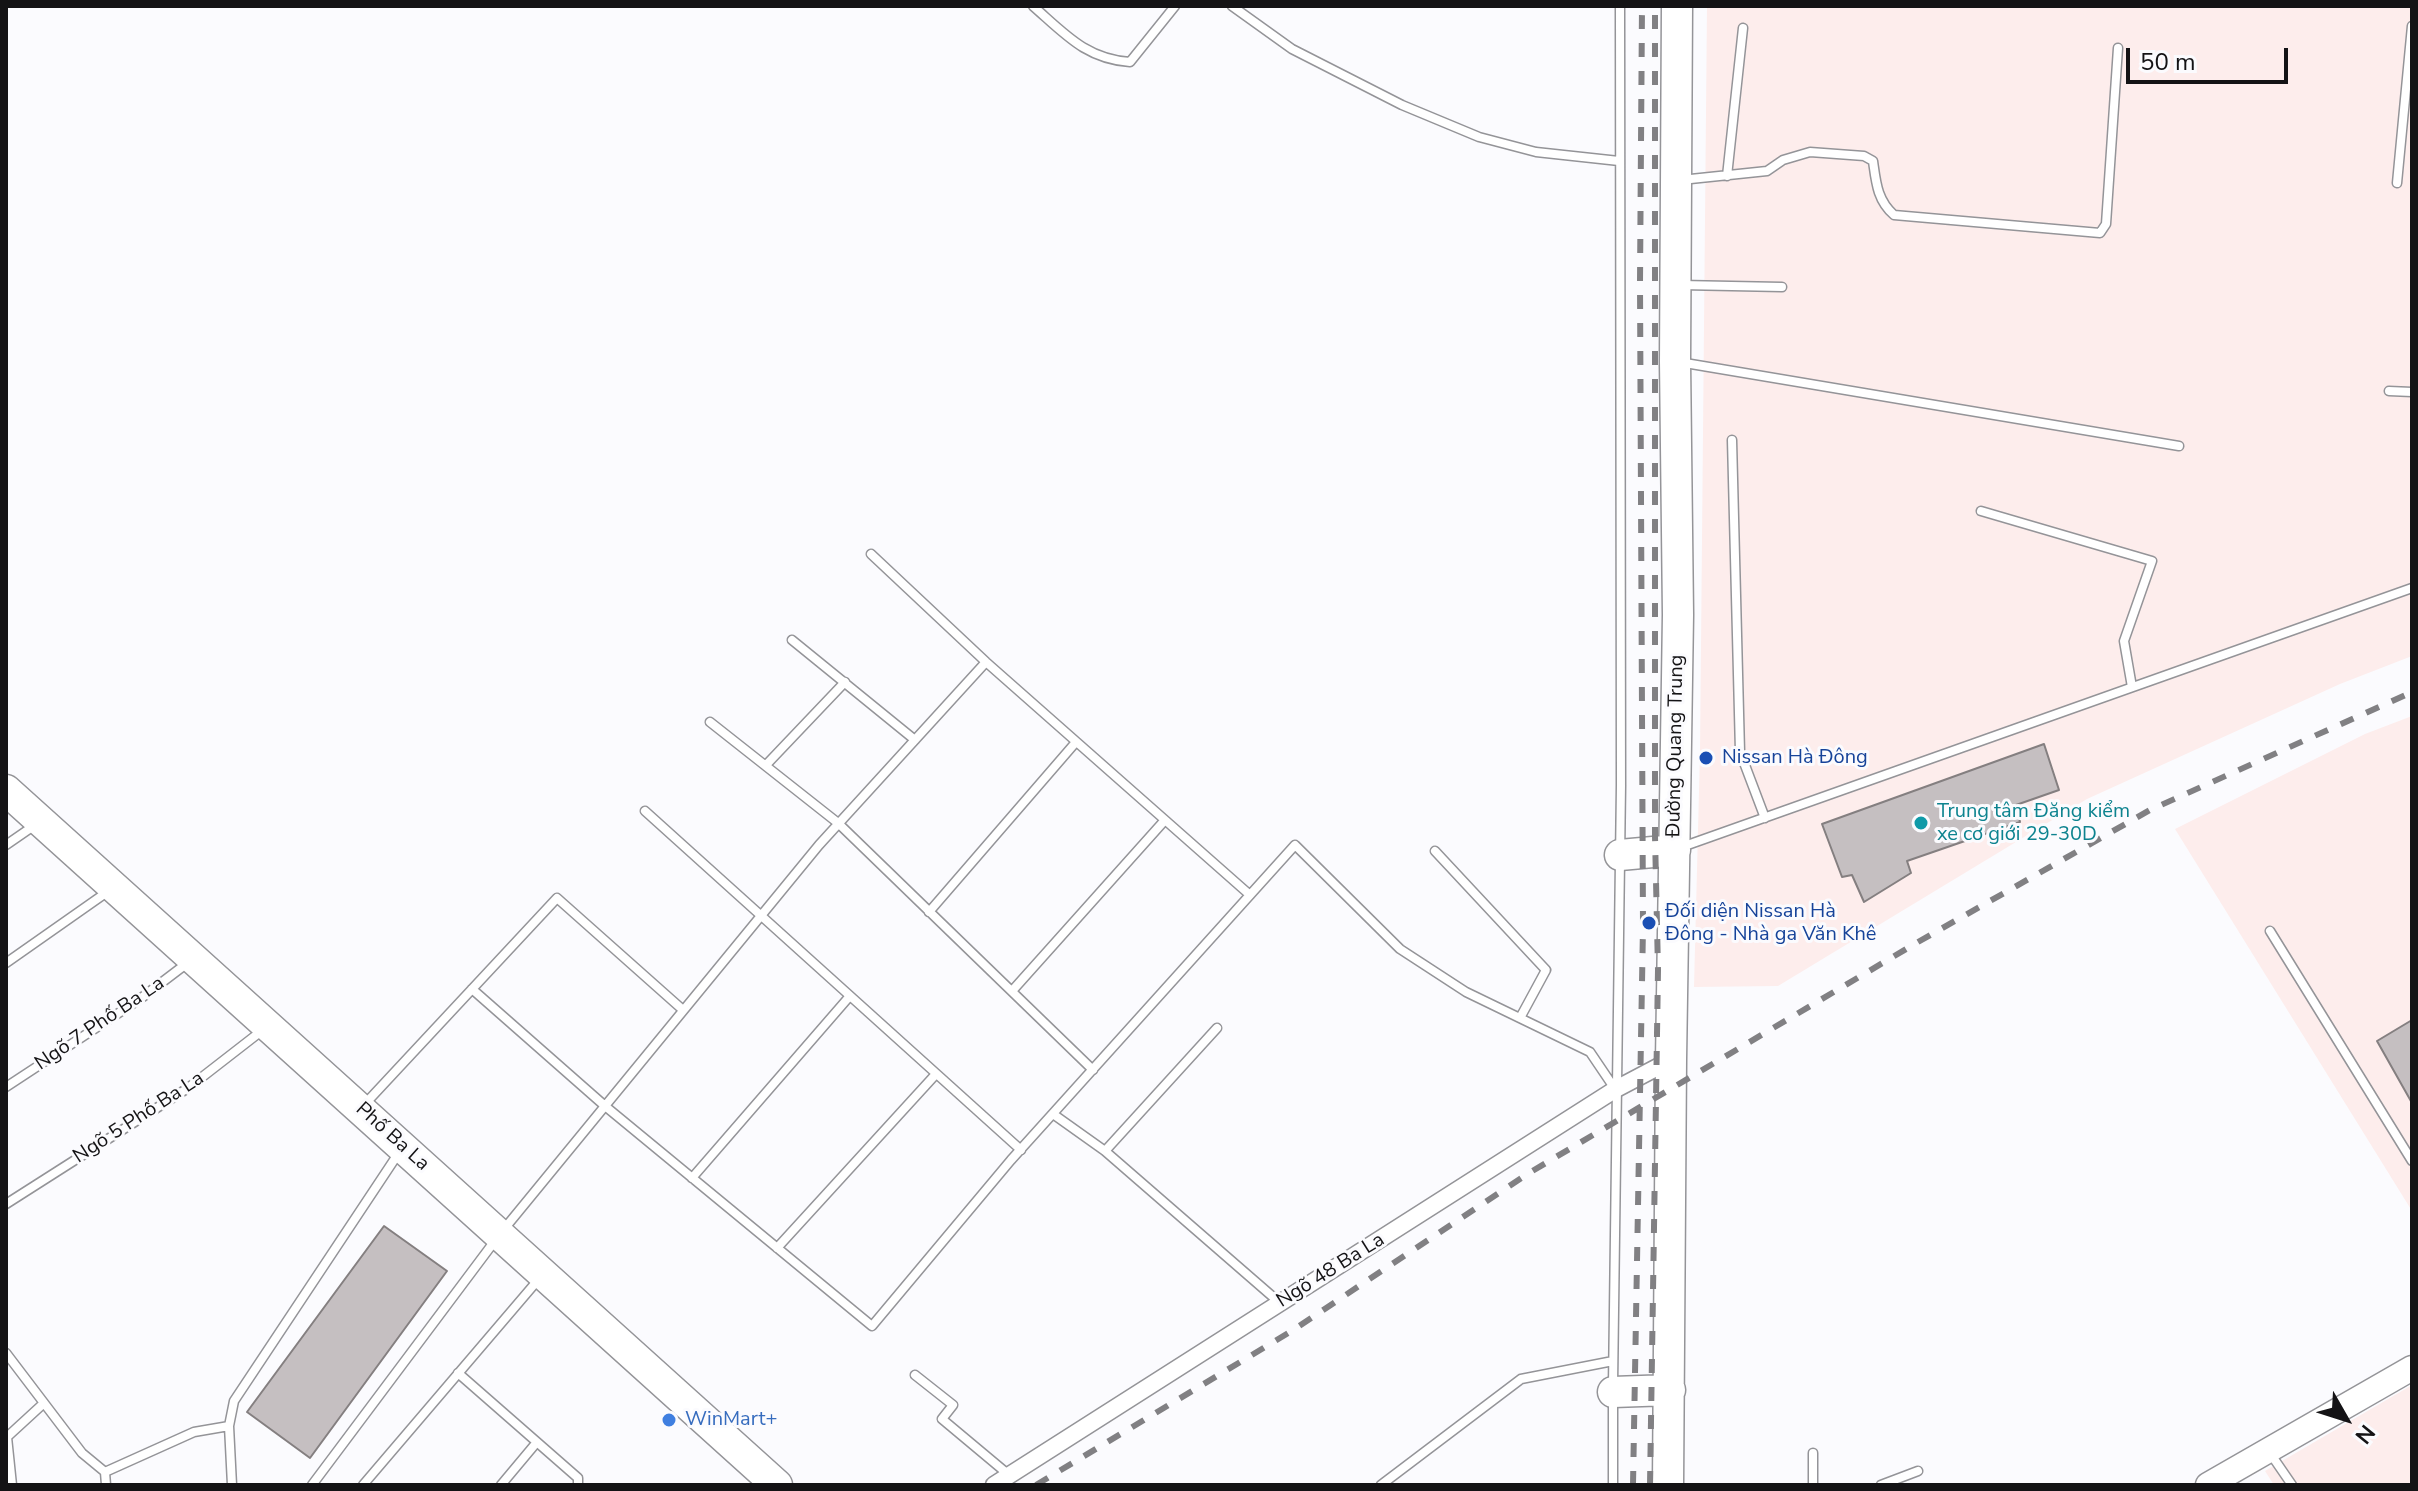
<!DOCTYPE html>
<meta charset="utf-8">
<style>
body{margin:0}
#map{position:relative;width:2418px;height:1491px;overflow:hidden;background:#fbfbfe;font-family:"Nunito Sans",sans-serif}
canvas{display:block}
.frame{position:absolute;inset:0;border:8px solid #141315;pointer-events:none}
.north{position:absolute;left:2306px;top:1379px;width:80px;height:80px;-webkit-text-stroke:6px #fbfbfe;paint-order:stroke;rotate:129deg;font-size:22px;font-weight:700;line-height:32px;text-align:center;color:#141315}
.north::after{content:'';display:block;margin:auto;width:28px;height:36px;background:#141315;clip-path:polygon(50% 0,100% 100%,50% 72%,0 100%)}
.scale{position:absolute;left:2126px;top:48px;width:162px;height:36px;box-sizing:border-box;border:4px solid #141315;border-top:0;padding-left:10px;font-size:24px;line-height:28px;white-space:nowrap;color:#141315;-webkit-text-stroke:6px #fbfbfe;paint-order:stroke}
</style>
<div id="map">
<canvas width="2418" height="1491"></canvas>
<div class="frame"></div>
<div class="north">N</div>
<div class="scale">50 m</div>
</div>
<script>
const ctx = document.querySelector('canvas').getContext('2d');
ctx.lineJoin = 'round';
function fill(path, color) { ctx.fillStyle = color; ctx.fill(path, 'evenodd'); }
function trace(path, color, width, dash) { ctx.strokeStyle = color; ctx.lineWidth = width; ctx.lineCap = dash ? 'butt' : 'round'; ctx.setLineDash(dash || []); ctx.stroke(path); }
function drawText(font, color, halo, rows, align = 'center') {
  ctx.font = font + ' "Nunito Sans",sans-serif'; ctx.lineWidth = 6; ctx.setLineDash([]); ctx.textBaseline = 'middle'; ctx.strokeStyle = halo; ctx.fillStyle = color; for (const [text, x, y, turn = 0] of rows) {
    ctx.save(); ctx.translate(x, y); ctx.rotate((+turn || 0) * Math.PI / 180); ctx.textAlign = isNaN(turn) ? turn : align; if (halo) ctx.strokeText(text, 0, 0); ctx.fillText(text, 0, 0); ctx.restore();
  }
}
fill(new Path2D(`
 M1707,6h705v650l-72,28 -253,115 -309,187 -84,1 6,-235z
 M2412,716v495l-237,-382 190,-95z
 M2412,1385v100h-138l-9,-14z`), '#fdedec');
const building = new Path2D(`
 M2044,744l15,46 -43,15 4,17 -113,39 4,12 -47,29 -12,-27 -10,2 -20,-53z
 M2412,1020v83l-35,-62z
 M384,1226l63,45 -137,187 -63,-46z`);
fill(building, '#c5bfc1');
trace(building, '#847f80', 2);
const lane = new Path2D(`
 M1033,6c32,28 53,53 97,56l45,-56
 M1232,6l60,43 110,56 77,32 57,15 83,9
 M1727,176l16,-148
 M1681,180l86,-9 16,-11 27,-8 54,4 9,5c3,21 4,39 21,54l206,18 6,-9 12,-176
 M2397,183l15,-157
 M1681,285l101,2
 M1679,362l500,84
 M2389,391l23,1
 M1732,440l8,312 25,66
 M1981,511l171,50 -28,80 8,46
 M871,554l115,108 264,233
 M792,640l123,100
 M710,722l128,101 255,247
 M766,765l79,-83
 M645,811l376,339
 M6,845l29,-20
 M1679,848l733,-260
 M1435,851l111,119 -26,48
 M929,912l147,-170
 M2270,931l142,230
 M6,963l104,-73
 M472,989l133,117 267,220 139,-166 284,-315 105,104 66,43 124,60 25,37
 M1012,991l153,-171
 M6,1087l134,-88 50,-38
 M364,1105l193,-207 126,112
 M1053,1114l52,37 112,-123
 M1105,1151l175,152
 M692,1178l157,-181
 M6,1204l182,-116 76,-59
 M777,1248l159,-174
 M6,1353l76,100 23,19 1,13
 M458,1373l120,105v7
 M915,1375l38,30 -11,14 67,56
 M1613,1385l8,-600 -1,-779
 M1813,1453v32
 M2270,1453l22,32
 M105,1472l89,-40 35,-6
 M12,1485l-5,-48 37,-34
 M232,1485l-3,-59 5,-25 164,-247
 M312,1485l188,-251 319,-389 167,-183
 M363,1485l175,-205
 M501,1485l36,-43
 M1381,1485l140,-106 92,-18
 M1613,1485v-86
 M1881,1485l37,-14`);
const street = new Path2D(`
 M994,1485l622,-396 55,-29`);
const secondary = new Path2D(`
 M2208,1485l204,-117`);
const highway = new Path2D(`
 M6,790l771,695
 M1620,855l55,-5
 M1613,1392l57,-2
 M1668,1485l3,-425 7,-445 -3,-254 2,-355`);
trace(lane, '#949498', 11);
trace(street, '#949498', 19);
trace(secondary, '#949498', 27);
trace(highway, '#949498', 33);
trace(lane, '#fff', 8);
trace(street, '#fff', 16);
trace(secondary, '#fff', 24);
trace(highway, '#fff', 30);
trace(new Path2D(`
 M1036,1485l254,-153 239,-159 389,-231 232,-132 262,-118
 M1633,1485l10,-558 -3,-644 2,-277
 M1650,1485l8,-515 -3,-134v-830`), '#818083', 6, [14, 14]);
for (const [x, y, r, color] of [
 [1706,758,8,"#1a4fb4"],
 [1921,823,8,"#0f9aa8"],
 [1649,923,8,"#1a4fb4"],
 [669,1420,8,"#3f7fe0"]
]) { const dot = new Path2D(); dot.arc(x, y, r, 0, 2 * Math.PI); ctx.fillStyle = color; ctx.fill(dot); trace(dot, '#fbfbfe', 3); }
drawText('20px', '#141315', '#fbfbfe', [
 ["Đường Quang Trung",1676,746,-89],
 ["Ngõ 7 Phố Ba La",100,1024,-34],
 ["Ngõ 5 Phố Ba La",139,1118,-33],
 ["Phố Ba La",392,1137,42],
 ["Ngõ 48 Ba La",1331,1271,-32]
]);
drawText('20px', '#164399', '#fbfbfe', [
 ["Nissan Hà Đông",1722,758],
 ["Đối diện Nissan Hà",1665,912],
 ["Đông - Nhà ga Văn Khê",1665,935]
], 'left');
drawText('20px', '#0d838f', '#fbfbfe', [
 ["Trung tâm Đăng kiểm",1937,812],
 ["xe cơ giới 29-30D",1937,835]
], 'left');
drawText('20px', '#366cbe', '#fbfbfe', [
 ["WinMart+",685,1420]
], 'left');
</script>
